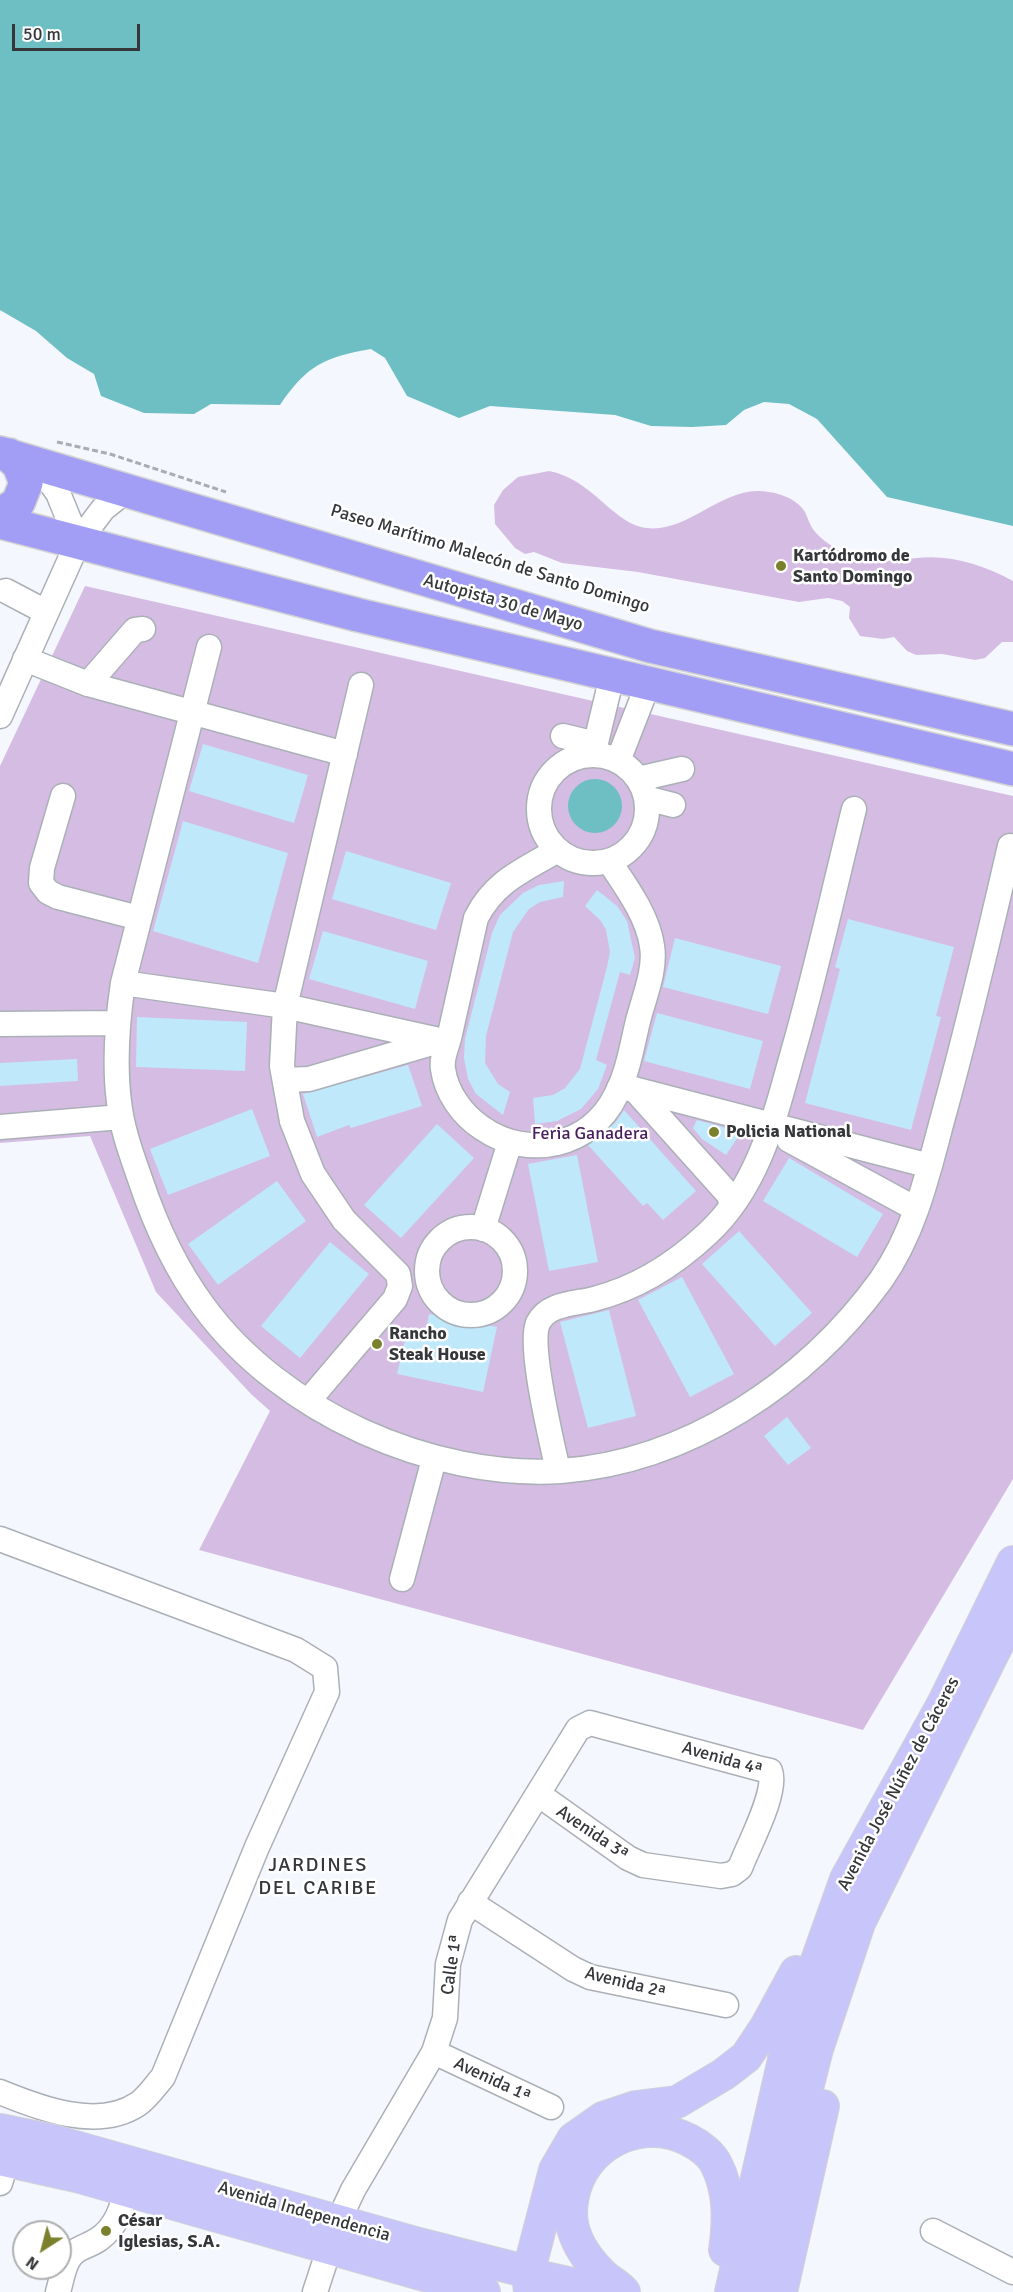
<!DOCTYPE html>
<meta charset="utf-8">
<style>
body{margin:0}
#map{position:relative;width:1013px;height:2292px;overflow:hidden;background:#f4f8fe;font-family:Signika,sans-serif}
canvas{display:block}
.north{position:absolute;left:12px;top:2220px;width:60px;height:60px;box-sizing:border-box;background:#fff;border:2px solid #aeafb0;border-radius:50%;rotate:216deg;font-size:16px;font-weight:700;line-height:24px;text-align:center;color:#35373a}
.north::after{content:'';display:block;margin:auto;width:21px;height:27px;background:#7a802b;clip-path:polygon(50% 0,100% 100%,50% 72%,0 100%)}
.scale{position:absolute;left:12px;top:24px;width:128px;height:27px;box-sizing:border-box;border:3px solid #35373a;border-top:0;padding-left:8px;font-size:18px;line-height:21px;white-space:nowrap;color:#35373a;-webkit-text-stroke:4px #fff;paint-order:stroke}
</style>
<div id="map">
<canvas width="1013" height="2292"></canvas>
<div class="north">N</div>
<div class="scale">50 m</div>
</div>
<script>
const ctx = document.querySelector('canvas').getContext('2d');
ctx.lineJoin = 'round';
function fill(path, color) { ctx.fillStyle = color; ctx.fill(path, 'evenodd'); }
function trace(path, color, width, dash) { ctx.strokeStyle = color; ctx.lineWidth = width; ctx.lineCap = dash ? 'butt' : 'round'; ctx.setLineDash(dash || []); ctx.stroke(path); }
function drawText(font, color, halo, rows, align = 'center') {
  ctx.font = font + ' Signika,sans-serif'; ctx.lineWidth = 5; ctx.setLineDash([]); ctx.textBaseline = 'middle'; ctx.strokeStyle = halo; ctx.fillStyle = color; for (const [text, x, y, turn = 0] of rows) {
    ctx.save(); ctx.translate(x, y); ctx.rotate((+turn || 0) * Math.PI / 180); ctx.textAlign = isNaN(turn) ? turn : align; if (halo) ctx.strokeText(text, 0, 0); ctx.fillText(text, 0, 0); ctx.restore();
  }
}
fill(new Path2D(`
 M549,471c42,8 61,48 92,56 41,10 75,-35 116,-36 17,0 39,6 48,21 4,9 6,17 14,24 8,8 23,17 35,21 22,7 41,3 63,1 33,-4 67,7 96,23v61h-11l-17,16 -10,2 -33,-6 -26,1 -9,-4 -13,-14 -11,2 -23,-3 -11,-18 1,-11 -8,-6 -14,-3 -29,4 -161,-30 -76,-9 -28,-11 -9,2 -10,-6 -20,-24 -1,-19 9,-15 15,-13z
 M85,586l928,210v683l-150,251 -664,-180 71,-139 -19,-17 -95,-102 -66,-156 -90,7v-377z`), '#d5bce3');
fill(new Path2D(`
 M0,0h1013v526l-126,-29 -70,-78 -28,-15 -25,-2 -20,8 -18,15 -34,2 -41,-1 -36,-11 -125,-9 -31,12 -52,-22 -22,-38 -14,-9c-46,8 -64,16 -91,56l-69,-1 -17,10 -50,-1 -43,-17 -7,-22 -27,-16 -31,-27 -36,-21z
 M568 806a27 27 0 1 1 54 0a27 27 0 1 1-54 0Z`), '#6dbfc3');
fill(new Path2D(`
 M203,744l105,31 -14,48 -105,-32z
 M183,821l105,32 -30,110 -105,-32z
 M346,851l105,32 -15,47 -104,-31z
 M564,881l-1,16 -23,5 -11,7 -16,23 -27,104 -1,27 13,21 12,8 -7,23 -27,-21 -8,-15 -4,-21 1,-19 27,-106 8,-18 23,-22 16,-8z
 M597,890l20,16 10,15 8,37 -5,17 -10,-3 -24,88 11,5 -9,24 -17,20 -24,12 -22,3 -2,-26 20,-3 12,-7 15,-19 27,-102 3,-15 -4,-22 -5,-9 -16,-15z
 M848,919l106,28 -18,69 5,1 -30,113 -106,-27 35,-134 -5,-2z
 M323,931l105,30 -13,48 -106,-30z
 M675,938l106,28 -13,48 -105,-27z
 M657,1013l106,28 -13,48 -106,-28z
 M137,1017l110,5 -2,49 -109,-4z
 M77,1059l1,22 -78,5v-23z
 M408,1065l14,41 -71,22 -2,-3 -32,12 -14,-43z
 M252,1109l18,47 -102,39 -18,-46z
 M624,1110l72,81 -33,29 -16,-17 -4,3 -55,-61 27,-22z
 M697,1120l26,7 15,10 -12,18 -24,-16 -9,-11z
 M437,1124l37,34 -73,80 -37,-33z
 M577,1155l21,107 -49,9 -21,-107z
 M789,1158l94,56 -26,43 -94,-56z
 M277,1181l29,40 -88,64 -30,-41z
 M739,1231l73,82 -37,33 -73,-82z
 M330,1242l39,32 -69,84 -39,-32z
 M682,1277l52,97 -44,23 -52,-97z
 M609,1310l27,106 -48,12 -28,-106z
 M429,1314l68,13 -14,65 -86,-18 9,-38 19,1z
 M787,1417l24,31 -23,17 -24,-29z`), '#c0e8fb');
const minor = new Path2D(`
 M37,464l21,29 20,49
 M6,591l40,21
 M143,629l-8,1 -47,54 257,70
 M209,647l-86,336c-6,40 -9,79 -4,119 3,27 12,51 21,77 15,45 35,89 64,128 77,105 227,172 357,164 127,-9 246,-89 320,-191 34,-48 47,-107 62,-163 25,-90 46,-180 67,-271
 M25,659l63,25
 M0,716l78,-174 25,-33 25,-20
 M563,736l33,8
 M539 809a54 54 0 1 1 108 0a54 54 0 1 1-108 0Z
 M593,755l19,-79
 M618,761l30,-77
 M638,779l44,-10
 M63,796l-21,72 -1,15 7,9 10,5 81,21
 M646,798l27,7
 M555,848l-4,6c-32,18 -58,30 -75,64 -9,39 -17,77 -26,116 -2,11 -9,23 -7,35 3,23 19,46 39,59 46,32 109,19 134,-33 12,-22 16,-50 22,-74 6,-24 18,-51 14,-75 -4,-30 -27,-61 -43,-85
 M123,983l162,23 163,36
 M0,1024l117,-1
 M285,1080l24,-1 130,-38
 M619,1088l15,1 296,77
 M634,1089l95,106 3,11
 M0,1127l121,-10
 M789,1140l127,69
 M427 1271a44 44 0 1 1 88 0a44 44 0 1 1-88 0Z
 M483,1229l27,-87
 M309,1400l86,-101 5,-13 -2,-12 -54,-54 -31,-46 -21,-53 -10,-55 3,-60 76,-321
 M558,1471c-6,-29 -30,-125 -20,-148 10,-20 37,-19 56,-24 43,-11 81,-35 113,-65 55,-50 70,-127 90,-196 21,-76 38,-152 57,-229
 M0,1539l296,111 29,18 2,24 -70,155 -94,230c-8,9 -16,21 -25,27 -40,27 -99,4 -138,-12
 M402,1579l32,-120
 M470,1902l103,67 17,8 136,28
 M434,2052l117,55
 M0,2183l7,-23
 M933,2231l80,41
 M58,2292c3,-10 5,-23 10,-32 7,-13 20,-13 31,-21 17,-12 23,-30 27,-49
 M315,2292l23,-70 15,-32 81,-138 11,-34 3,-54 12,-44 118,-191 12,-6 171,46 9,2c8,21 -22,75 -30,97l-8,6 -11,2 -78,-11 -15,-7 -90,-64`);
const major = new Path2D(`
 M0,2130l54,11 365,103 98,25 11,5 81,18
 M0,2159l80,18 404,115
 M530,2292l-2,-18 27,-104 18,-31 30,-21 33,-11 41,-5 47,-28 22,-17 20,-30 30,-55
 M624,2292c-6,-7 -15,-11 -21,-17 -11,-10 -22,-25 -27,-38 -7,-16 -6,-32 -1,-49 15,-48 70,-71 114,-48 10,5 22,14 27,24 14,27 13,57 9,86
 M731,2292l57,-250 58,-163 97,-175 70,-142
 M755,2292l62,-243 42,-126 154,-310
 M781,2292l42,-186`);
const highway = new Path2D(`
 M0,453l650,193 363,83
 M0,515l18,-12 8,-20 -7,-18 -10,-10
 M0,522l358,93 655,154`);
trace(minor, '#abb0b7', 27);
trace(major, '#d3d3d4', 34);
trace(highway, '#d3d3d4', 36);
trace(new Path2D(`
 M57,442l53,12 116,38`), '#a9adb1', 3, [6, 3]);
trace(minor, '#fff', 24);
trace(major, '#c7c5f9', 32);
trace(highway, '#a29ef5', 33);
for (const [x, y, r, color] of [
 [781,566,6,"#7a802b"],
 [714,1132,6,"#7a802b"],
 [377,1344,6,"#7a802b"],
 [106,2231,6,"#7a802b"]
]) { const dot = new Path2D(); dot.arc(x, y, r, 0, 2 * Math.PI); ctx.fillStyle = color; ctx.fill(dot); trace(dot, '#fff', 2); }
drawText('bold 18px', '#35373a', '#fff', [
 ["Kartódromo de",793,556],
 ["Santo Domingo",793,577],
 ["Policia National",726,1132],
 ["Rancho",389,1334],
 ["Steak House",389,1355],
 ["César",118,2221],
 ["Iglesias, S.A.",118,2242]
], 'left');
drawText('18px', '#35373a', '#fff', [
 ["Paseo Marítimo Malecón de Santo Domingo",490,559,17],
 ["Autopista 30 de Mayo",503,603,16],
 ["Avenida 4ª",722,1759,16],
 ["Avenida José Núñez de Cáceres",899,1784,-62],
 ["Avenida 3ª",592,1833,34],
 ["Calle 1ª",452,1965,-82],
 ["Avenida 2ª",625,1983,14],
 ["Avenida 1ª",492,2080,25],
 ["Avenida Independencia",304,2212,16]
]);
drawText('18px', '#481e5b', '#fff', [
 ["Feria Ganadera",590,1134]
]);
ctx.letterSpacing = '1.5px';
drawText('20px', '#35373a', '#fff', [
 ["JARDINES",318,1866],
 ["DEL CARIBE",318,1889]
]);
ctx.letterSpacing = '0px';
</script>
